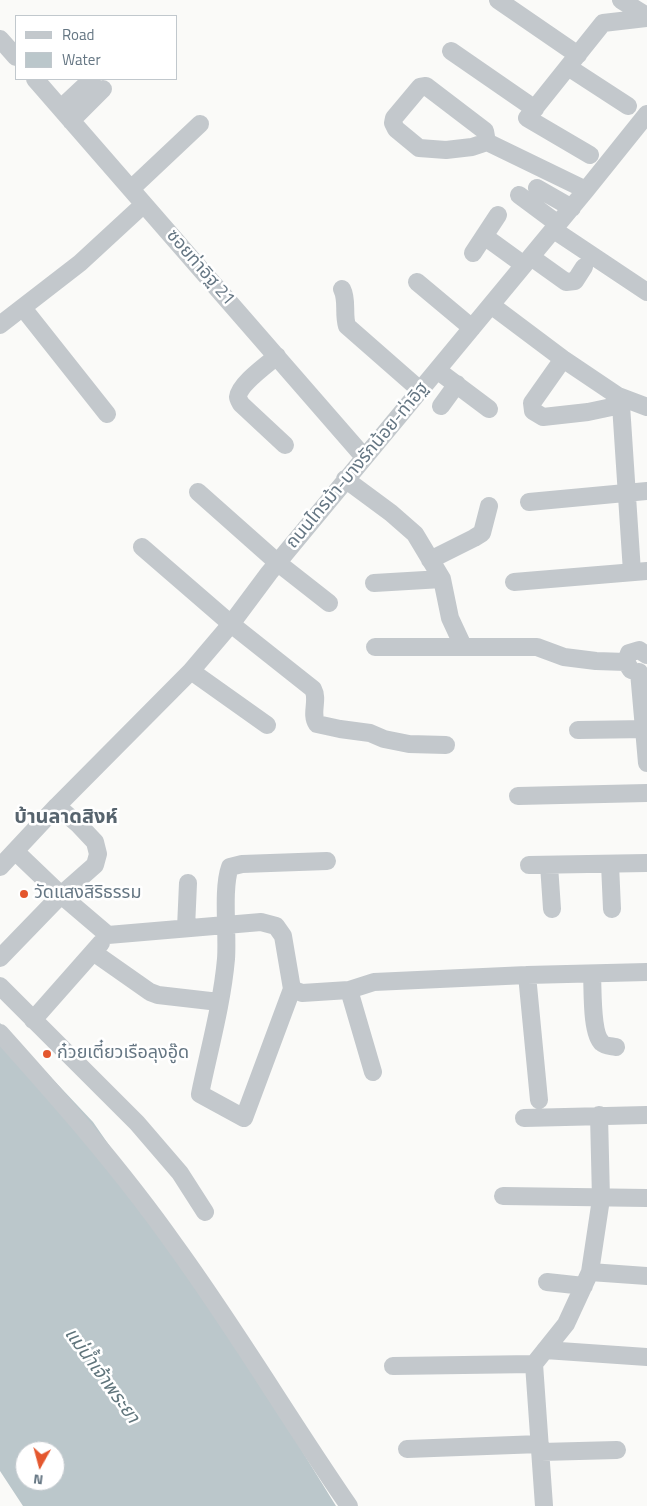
<!DOCTYPE html>
<meta charset="utf-8">
<style>
body{margin:0}
#map{position:relative;width:647px;height:1506px;overflow:hidden;background:#fafaf8;font-family:"Titillium Web",sans-serif}
canvas{display:block}
.legend{position:absolute;left:15px;top:15px;width:162px;height:65px;box-sizing:border-box;background:#fff;border:1px solid #c1c8cd;margin:0;padding:6px 9px;list-style:none;font-size:15px;color:#657683}
.legend li{display:flex;align-items:center;gap:10px;height:25px}
.legend b{width:25px;border:1px solid #c1c8cd}
.north{position:absolute;left:15px;top:1441px;width:50px;height:50px;box-sizing:border-box;background:#fff;border:1px solid #c1c8cd;border-radius:50%;rotate:187deg;font-size:14px;font-weight:700;line-height:20px;text-align:center;color:#657683}
.north::after{content:'';display:block;margin:auto;width:18px;height:22px;background:#e4572e;clip-path:polygon(50% 0,100% 100%,50% 72%,0 100%)}
</style>
<div id="map">
<canvas width="647" height="1506"></canvas>
<ul class="legend">
<li><b style="height:6px;background:#c3c8cc"></b>Road</li>
<li><b style="height:14px;background:#bbc7cb"></b>Water</li>
</ul>
<div class="north">N</div>
</div>
<script>
const ctx = document.querySelector('canvas').getContext('2d');
ctx.lineJoin = 'round';
function fill(path, color) { ctx.fillStyle = color; ctx.fill(path, 'evenodd'); }
function trace(path, color, width, dash) { ctx.strokeStyle = color; ctx.lineWidth = width; ctx.lineCap = dash ? 'butt' : 'round'; ctx.setLineDash(dash || []); ctx.stroke(path); }
function drawText(font, color, halo, rows, align = 'center') {
  ctx.font = font + ' "Titillium Web","Noto Sans Thai",sans-serif'; ctx.lineWidth = 5; ctx.setLineDash([]); ctx.textBaseline = 'middle'; ctx.strokeStyle = halo; ctx.fillStyle = color; for (const [text, x, y, turn = 0] of rows) {
    ctx.save(); ctx.translate(x, y); ctx.rotate((+turn || 0) * Math.PI / 180); ctx.textAlign = isNaN(turn) ? turn : align; if (halo) ctx.strokeText(text, 0, 0); ctx.fillText(text, 0, 0); ctx.restore();
  }
}
fill(new Path2D(`
 M0,1023l93,99 54,78 189,306h-313l-23,-35zM25,1451h30v30h-30z`), '#bbc7cb');
trace(new Path2D(`
 M498,0l80,55
 M621,0l26,16
 M0,39l16,18
 M451,51l84,58
 M568,67l60,39
 M35,79l329,378
 M61,108l31,-29
 M71,121l32,-32
 M487,142l-2,-11 -59,-45 -6,1 -26,31 -1,5 3,6 23,19 27,2 26,-3 15,-5 99,48
 M590,155l-63,-37 76,-95 44,-5
 M537,188l35,20
 M131,189l69,-65
 M519,195l39,29
 M554,230l93,62
 M484,236l40,29
 M473,253l25,-38
 M531,257l35,25 9,-1 9,-14
 M417,282l55,46
 M342,289c6,12 1,24 5,37l73,64
 M491,305l72,54 55,37 29,11
 M23,308l84,106
 M0,325l80,-62 64,-59
 M277,356c-9,8 -38,28 -39,41 0,2 2,5 3,7l44,41
 M563,359l-31,44 1,8 10,6 45,-5 33,-7
 M437,370l52,39
 M618,396l3,9 11,167
 M441,406l16,-22
 M345,479l46,34 24,21 27,45 8,39 13,28
 M198,492l80,71 51,40
 M529,502l118,-11
 M142,547l89,77 82,65c6,11 -3,25 4,35l23,5 30,4 14,6 25,5 37,1
 M430,560l44,-22 8,-5 7,-27
 M514,582l133,-11
 M374,583l68,-4
 M375,647h162l27,10 32,4 30,1
 M631,670l-5,-8 3,-9 10,-3 8,5
 M191,671l76,54
 M639,672l8,91
 M578,730l69,-1
 M518,796l129,-3
 M15,851l46,44 47,40 153,-13 15,4 7,10 9,53 -48,129 -44,-24c9,-44 22,-90 26,-135 2,-26 -4,-70 4,-92l12,-3 85,-3
 M610,864l2,45
 M529,865l118,-2
 M549,865l3,44
 M0,867l57,-61 134,-135 40,-47 38,-51 317,-383 61,-76
 M186,928l2,-45
 M93,952l57,40 8,3 61,7
 M0,958l61,-63 34,-30 3,-11 -3,-12 -16,-17 -22,-19
 M592,974c1,15 -1,59 10,69 3,3 9,3 14,4
 M527,975l12,125
 M0,986l137,137 43,50 25,39
 M292,989l10,4 47,-3 25,-8 153,-7 120,-3
 M349,990l24,82
 M33,1020l68,-77
 M0,1033c61,68 121,136 174,211 62,85 115,175 175,262
 M524,1118l123,-3
 M503,1196l144,2
 M590,1272l57,4
 M547,1282l37,4
 M545,1350l102,7
 M393,1366l141,-2
 M407,1449l133,-5
 M541,1452l76,-2
 M544,1506l-10,-142 32,-40 24,-52 11,-73 -2,-84`), '#c3c8cc', 18);
for (const [x, y, r, color] of [
 [24,894,5,"#e4572e"],
 [47,1054,5,"#e4572e"]
]) { const dot = new Path2D(); dot.arc(x, y, r, 0, 2 * Math.PI); ctx.fillStyle = color; ctx.fill(dot); trace(dot, '#fff', 2); }
drawText('18px', '#657683', '#fff', [
 ["ซอยท่าอิฐ 21",200,268,49],
 ["ถนนไทรม้า-บางรักน้อย-ท่าอิฐ",358,466,-50]
]);
drawText('18px', '#657683', '#fff', [
 ["วัดแสงสิริธรรม",34,894],
 ["ก๋วยเตี๋ยวเรือลุงอู๊ด",57,1054]
], 'left');
drawText('italic 19px', '#60757c', '#fff', [
 ["แม่น้ำเจ้าพระยา",101,1376,54]
]);
drawText('bold 20px', '#57646e', '#fff', [
 ["บ้านลาดสิงห์",66,818]
]);
</script>
